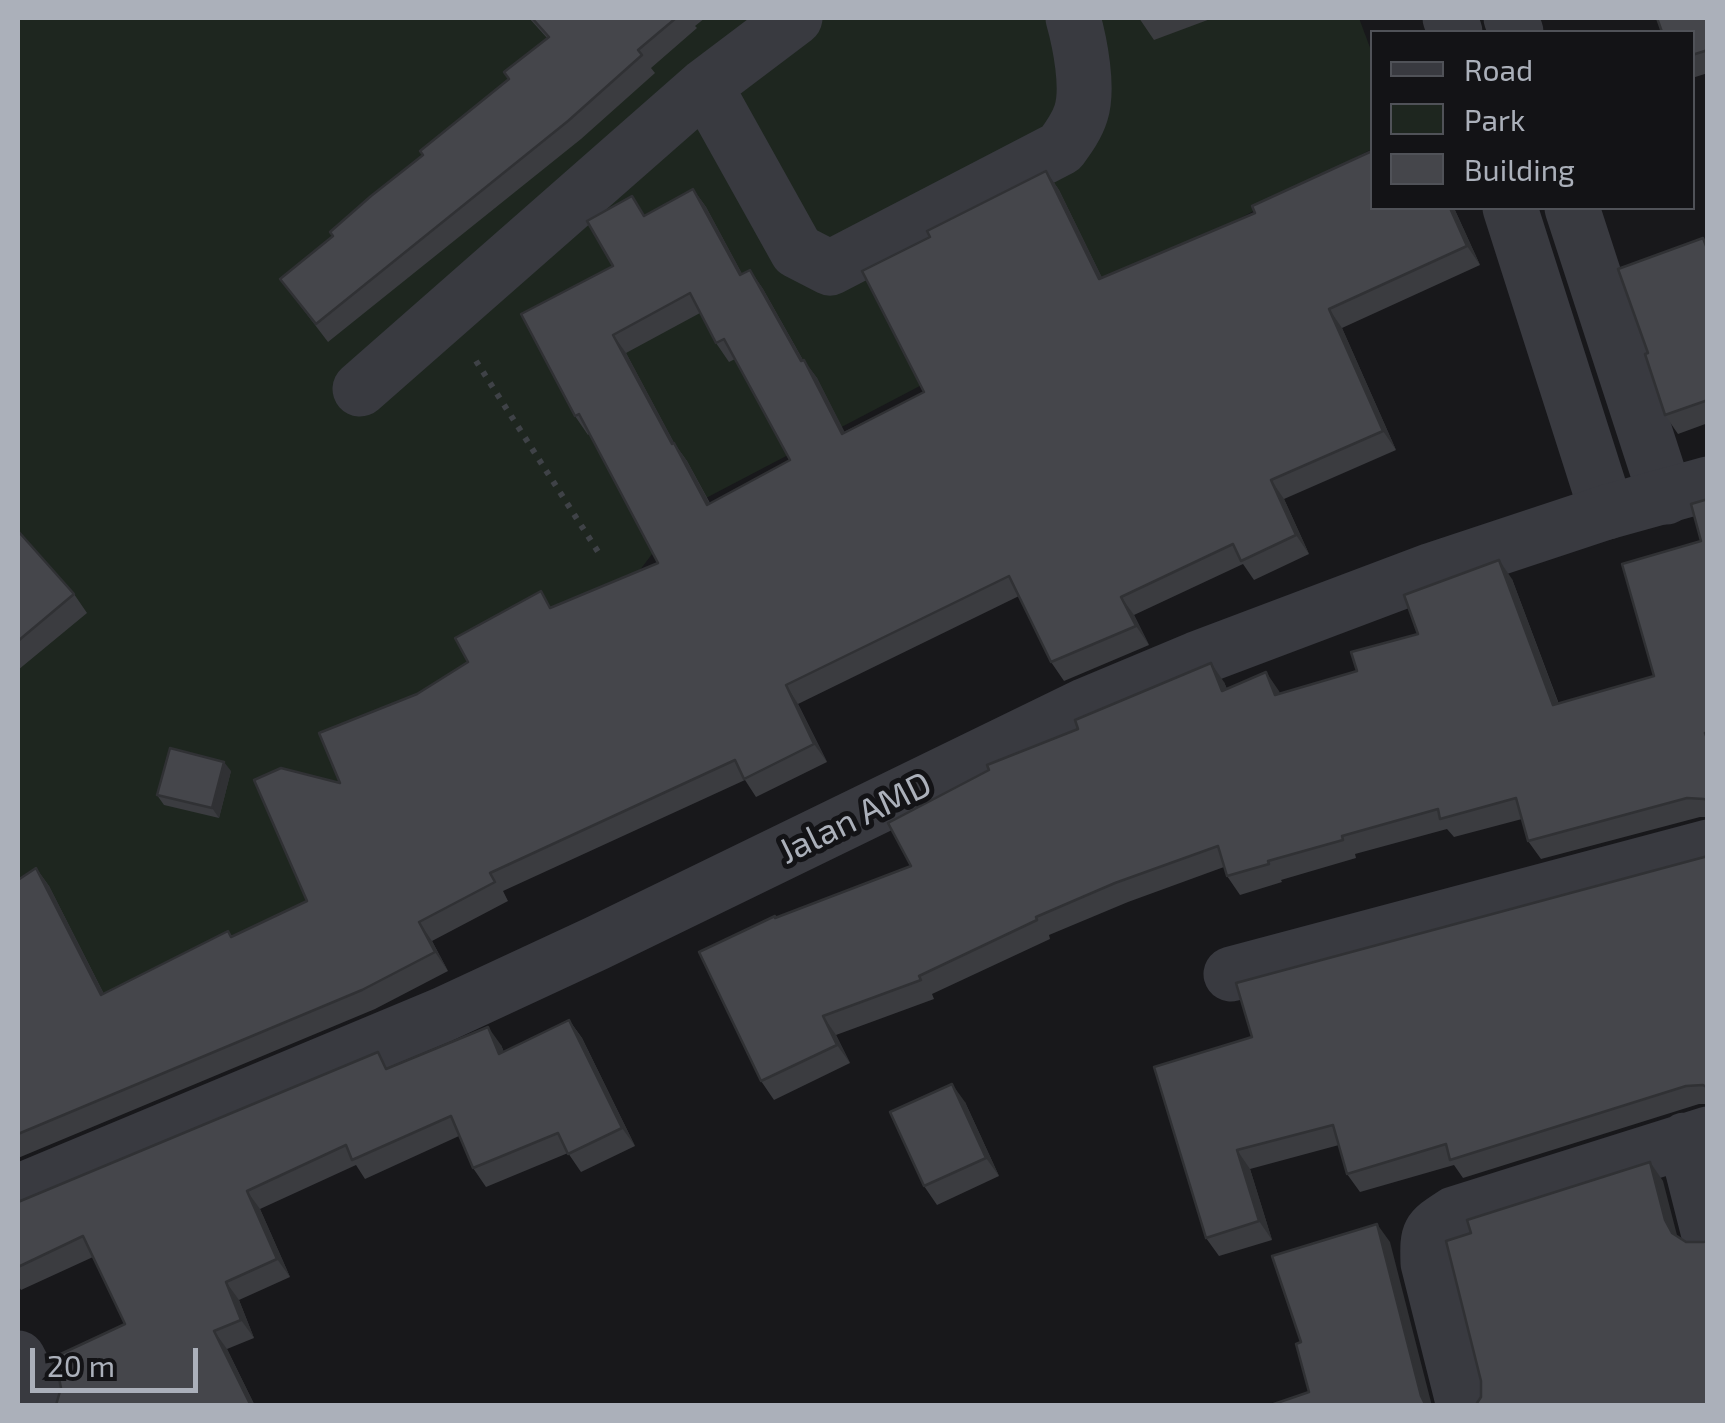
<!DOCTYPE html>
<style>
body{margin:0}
#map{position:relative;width:1725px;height:1423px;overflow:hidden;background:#18181b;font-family:"Exo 2",sans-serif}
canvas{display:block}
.frame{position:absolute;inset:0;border:20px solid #abb0ba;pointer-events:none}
.legend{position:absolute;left:1370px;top:30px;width:325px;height:180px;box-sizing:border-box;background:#131316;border:2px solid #505258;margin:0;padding:12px 18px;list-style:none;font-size:30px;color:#abb0ba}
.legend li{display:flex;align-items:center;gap:20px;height:50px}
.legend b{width:50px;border:2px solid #505258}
.scale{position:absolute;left:30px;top:1348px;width:168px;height:45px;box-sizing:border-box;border:5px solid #abb0ba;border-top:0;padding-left:12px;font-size:30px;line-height:35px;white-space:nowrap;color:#abb0ba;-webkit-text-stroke:8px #131316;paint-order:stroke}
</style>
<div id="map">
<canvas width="1725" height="1423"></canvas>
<div class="frame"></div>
<ul class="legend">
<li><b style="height:12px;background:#393a40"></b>Road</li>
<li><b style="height:28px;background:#1e261f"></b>Park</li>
<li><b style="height:28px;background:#45464b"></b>Building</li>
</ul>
<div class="scale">20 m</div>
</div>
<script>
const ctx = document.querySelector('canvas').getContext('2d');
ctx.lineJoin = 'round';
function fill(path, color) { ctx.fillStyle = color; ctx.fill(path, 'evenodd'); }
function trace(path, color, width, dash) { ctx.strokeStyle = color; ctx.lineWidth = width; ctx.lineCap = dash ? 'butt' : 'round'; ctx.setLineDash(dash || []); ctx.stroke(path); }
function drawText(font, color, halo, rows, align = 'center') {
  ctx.font = font + ' "Exo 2",sans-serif'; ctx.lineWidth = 10; ctx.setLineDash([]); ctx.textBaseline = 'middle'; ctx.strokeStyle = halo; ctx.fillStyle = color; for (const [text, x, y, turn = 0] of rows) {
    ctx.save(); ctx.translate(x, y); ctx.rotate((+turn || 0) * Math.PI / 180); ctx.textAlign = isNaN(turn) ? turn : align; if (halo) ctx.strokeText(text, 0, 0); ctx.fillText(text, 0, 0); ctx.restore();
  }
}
fill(new Path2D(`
 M18,18h1341l13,35v96l-685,359 -274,361 -395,245z`), '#1e261f');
trace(new Path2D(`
 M476,361l126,197`), '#3f4247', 6, [5, 8]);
trace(new Path2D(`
 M1450,18l5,14
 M1511,18l5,14
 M705,86l92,165 33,17 231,-120c8,-11 16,-22 20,-35 8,-25 -1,-70 -8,-95
 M1510,208l97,304
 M1572,208l94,289
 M360,389l345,-303 90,-68
 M1231,974l477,-127
 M1685,1140l23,91
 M18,1358l25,48
 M1464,1406l-36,-143c-1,-32 0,-32 26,-49l254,-80`), '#393a40', 55);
trace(new Path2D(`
 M18,1192l424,-177 155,-72 489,-238 110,-46 236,-89 175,-58 101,-28`), '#393a40', 55);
fill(new Path2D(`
 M529,18h176l-10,8 2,2 -46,40 4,5 -74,66 -253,203 -48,-63 53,-43 176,-157 38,-41z
 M1139,18h74l-59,22z
 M1708,18v55l-16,5v-46z
 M1046,171l13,19 43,88 270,-70h82l26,57 -138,63 54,122 -112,49 25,55 -55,26 -11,-16 -109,51 15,30 -85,36 -13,-19 -32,-66 -221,108 29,58 -71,35 -11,-17 -242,111 5,10 -76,40 16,30 -73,38 -357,149v-278l18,-12 13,18 55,108 124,-63 4,5 75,-35 33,-118 77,-89 135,-87 106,-44 -69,-129 -1,1 -13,-19 38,-150 33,-51 47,-26 13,18 36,67 8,-4 13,19 40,71 14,18 27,54 80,-40 6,-155zM700,313l16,30 13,19 6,-3 55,101 -80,43 -23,-42 -13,-18 -48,-90z
 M1708,245v178l-30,11 -13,-19 -17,-62z
 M1708,499v318h-8l-159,42 -13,-18 -6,-22 -68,18 -7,-8 -92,25 1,4 -75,22 1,2 -42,13 -13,-19 -3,-9 -96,35 -79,33 1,4 -118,55 2,5 -98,36 14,28 -76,37 -13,-19 15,-163 135,-52 313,-184 3,7 53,4 77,-22 155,-92 47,125 95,-28 47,-135z
 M18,531l56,63 13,19 -69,57z
 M231,771l-12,47 -55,-13 -7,-10z
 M1708,856v248h-9l-236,74 -9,-13 -94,27 -13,-18 -8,-29 -89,24 22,71 -53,16 -13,-18 46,-201z
 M569,1020l13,18 53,108 -54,26 -13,-19 -82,34 -13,-19 -14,-32 -94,43 -9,-14 -96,44 30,68 -51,23 15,38 -27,11 28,57h-199l69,-82 -32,-67 -72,33 -3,-5v-83l372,-134 111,-23 3,7z
 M965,1102l34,74 -62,29 -13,-19z`), '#3b3c40');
fill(new Path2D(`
 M1046,171l13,19 53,108 -13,-19z
 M693,189l13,18 47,87 -13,-19z
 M1450,208h4l26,57 -13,-19z
 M750,270l13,19 51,91 -13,-19z
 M1329,309l13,19 54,122 -13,-19z
 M613,335l13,18 59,110 -13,-19z
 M804,360l13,18 38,74 -13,-18z
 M674,443l13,18 33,62 -13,-18z
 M1271,480l13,19 25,55 -13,-19z
 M1499,560l13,19 54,145 -13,-19z
 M1121,597l13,18 15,30 -13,-19z
 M1211,663l13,19 11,27 -13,-18z
 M1266,672l13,19 9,22 -13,-18z
 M786,685l12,19 29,58 -13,-18z
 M224,762l7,9 -12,47 -7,-10z
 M36,868l13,18 65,128 -13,-19z
 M419,922l13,19 16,30 -13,-19z
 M823,1016l13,19 14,28 -13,-18z
 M569,1020l13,18 53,108 -13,-18z
 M488,1027l13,18 11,27 -13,-18z
 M952,1084l13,18 34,74 -13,-18z
 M1237,1150l13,19 22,71 -13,-19z
 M1650,1162l13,19 15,58 -6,-6 -7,-13z
 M247,1191l13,18 30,68 -13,-18z
 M1377,1224l13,18 42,164h-6l-5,-10z
 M226,1282l13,18 15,38 -13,-18z
 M214,1331l13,18 28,57h-4z`), '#303134');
const building = new Path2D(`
 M532,18h144l-38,32 4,5 -74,66 -252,203 -36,-45 53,-43 -3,-4 41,-36 52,-41 -3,-4 89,-72 -5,-7 45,-35z
 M1657,18h51v32l-16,5v-23h-30z
 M1372,151v57h78l17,38 -138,63 54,122 -112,49 25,55 -55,26 -8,-17 -112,53 15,29 -85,36 -42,-86 -223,109 28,59 -70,35 -9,-19 -245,113 5,9 -76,40 16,30 -73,38 -344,144v-254l18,-12 65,127 127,-64 3,6 76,-36 -53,-121 27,-12 59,15 -21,-50 98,-39 51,-32 -13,-24 86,-47 9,17 108,-45 -79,-149 -4,2 -54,-102 92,-48 -26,-45 45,-25 12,20 49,-27 47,86 10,-5 51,91 3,-1 38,74 82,-42 -62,-121 68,-34 -3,-6 119,-60 53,108 156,-66 -3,-7zM690,293l26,50 8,-4 66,121 -83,45 -33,-62 -2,1 -59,-109z
 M1703,238l5,13v149l-43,15 -20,-61 3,-1 -30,-84z
 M1708,499v233l-3,1 3,8v60l-4,-2 -17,-1 -159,43 -12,-43 -76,21 -2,-10 -96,27 1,4 -75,21 1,3 -42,12 -9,-30 -103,37 -79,34 1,3 -118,56 2,4 -98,36 14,29 -76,36 -62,-129 76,-36v2l136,-52 -23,-43 101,-53 -2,-5 91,-36 -3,-9 136,-57 11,28 44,-19 9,23 82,-24 -6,-19 67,-18 -14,-39 95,-35 54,145 101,-29 -32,-112 79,-23 -10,-37z
 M18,531l56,63 -56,47z
 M170,748l54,14 -12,46 -55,-13z
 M1708,856v232l-5,-3 -17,1 -236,74 -4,-16 -99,30 -14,-49 -96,25 22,71 -53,17 -52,-171 98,-30 -16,-54z
 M569,1020l53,108 -54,26 -10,-21 -85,35 -22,-52 -99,44 -6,-15 -99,46 30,68 -51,23 15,38 -27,11 37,75 -195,-1 5,-17 -3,-15 -8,-14 75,-35 -42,-88 -65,31v-65l360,-150 8,17 102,-42 11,27z
 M952,1084l34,74 -62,28 -34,-74z
 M1650,1162l15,58 7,13 14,9h18l4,-2v166h-233l6,-9v-16l-35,-140 25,-8 -4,-13z
 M1377,1224l44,172 5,10h-158l41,-14 -13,-48 5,-2 -29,-86z`);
fill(building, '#45464b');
trace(building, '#303134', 2.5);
drawText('35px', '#abb0ba', '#131316', [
 ["Jalan AMD",855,818,-26]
]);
</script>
